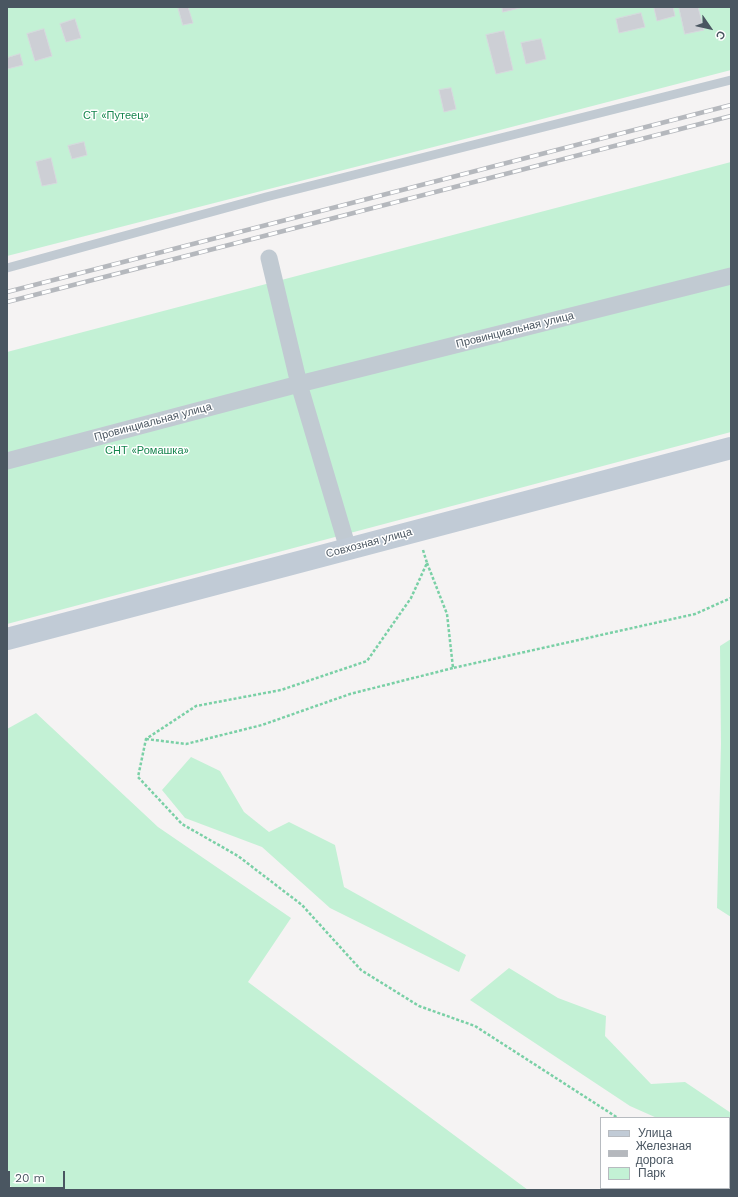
<!DOCTYPE html>
<meta charset="utf-8">
<style>
body{margin:0}
#map{position:relative;width:738px;height:1197px;overflow:hidden;background:#f5f3f3;font-family:"Work Sans",sans-serif}
canvas{display:block}
.frame{position:absolute;inset:0;border:8px solid #4a5661;pointer-events:none}
.legend{position:absolute;left:600px;top:1117px;width:130px;height:72px;box-sizing:border-box;background:#fff;border:1px solid #b7bbc0;margin:0;padding:5px 7px;list-style:none;font-size:12px;color:#4a5661}
.legend li{display:flex;align-items:center;gap:8px;height:20px}
.legend b{width:20px;border:1px solid #b7bbc0}
.north{position:absolute;left:690px;top:8px;width:40px;height:40px;-webkit-text-stroke:3px #fff;paint-order:stroke;rotate:124deg;font-size:11px;font-weight:700;line-height:16px;text-align:center;color:#4a5661}
.north::after{content:'';display:block;margin:auto;width:14px;height:18px;background:#4a5661;clip-path:polygon(50% 0,100% 100%,50% 72%,0 100%)}
.scale{position:absolute;left:8px;top:1171px;width:57px;height:18px;box-sizing:border-box;border:2px solid #4a5661;border-top:0;padding-left:5px;font-size:12px;line-height:14px;white-space:nowrap;color:#4a5661;-webkit-text-stroke:3px #fff;paint-order:stroke}
</style>
<div id="map">
<canvas width="738" height="1197"></canvas>
<div class="frame"></div>
<ul class="legend">
<li><b style="height:5px;background:#c1cbd6"></b>Улица</li>
<li><b style="height:5px;background:#b5b8bd"></b>Железная дорога</li>
<li><b style="height:11px;background:#c3f1d5"></b>Парк</li>
</ul>
<div class="north">С</div>
<div class="scale">20 m</div>
</div>
<script>
const ctx = document.querySelector('canvas').getContext('2d');
ctx.lineJoin = 'round';
function fill(path, color) { ctx.fillStyle = color; ctx.fill(path, 'evenodd'); }
function trace(path, color, width, dash) { ctx.strokeStyle = color; ctx.lineWidth = width; ctx.lineCap = dash ? 'butt' : 'round'; ctx.setLineDash(dash || []); ctx.stroke(path); }
function drawText(font, color, halo, rows, align = 'center') {
  ctx.font = font + ' "Work Sans",sans-serif'; ctx.lineWidth = 3; ctx.setLineDash([]); ctx.textBaseline = 'middle'; ctx.strokeStyle = halo; ctx.fillStyle = color; for (const [text, x, y, turn = 0] of rows) {
    ctx.save(); ctx.translate(x, y); ctx.rotate((+turn || 0) * Math.PI / 180); ctx.textAlign = isNaN(turn) ? turn : align; if (halo) ctx.strokeText(text, 0, 0); ctx.fillText(text, 0, 0); ctx.restore();
  }
}
fill(new Path2D(`
 M7,7h724v63l-235,61 -489,125z
 M731,162v270l-724,192v-272z
 M731,639v278l-14,-9 4,-164 -1,-98z
 M36,713l122,114 133,91 -43,64 280,208h-513l-8,-7v-454z
 M191,757l29,14 24,41 25,20 20,-10 46,23 9,42 122,68 -7,17 -129,-64 -68,-61 -77,-29 -23,-28z
 M509,968l49,30 48,18 -1,20 46,48 34,-2 46,31v48l-2,-1v-42h-72l-27,-12 -160,-106z`), '#c3f1d5');
const building = new Path2D(`
 M178,7h10l5,16 -10,2z
 M502,7h22l-21,5z
 M660,7h13l2,9 -18,5 -3,-13z
 M679,7h19l6,23 -19,4z
 M641,13l4,14 -26,6 -3,-14z
 M75,19l6,19 -15,4 -6,-18z
 M44,29l8,27 -17,5 -8,-27z
 M504,31l9,39 -17,4 -10,-39z
 M541,39l5,20 -20,5 -5,-21z
 M20,54l3,11 -16,4v-11z
 M451,88l5,21 -12,3 -5,-22z
 M84,142l3,13 -15,4 -4,-13z
 M51,158l6,25 -15,3 -6,-24z`);
fill(building, '#cdcfd5');
trace(building, '#d7d9de', 1);
trace(new Path2D(`
 M423,550l4,13 -16,35 -44,63 -86,29 -85,16 -50,33 -8,38 44,47 56,32 64,49 59,65 58,36 56,20 143,92
 M427,563l20,51 6,54 242,-54 36,-16
 M146,739l40,5 76,-19 88,-31 103,-26
 M729,1185l2,1`), '#7ad0a6', 2.5, [3, 2]);
trace(new Path2D(`
 M7,268l259,-71 465,-117`), '#c1cad2', 9);
trace(new Path2D(`
 M269,258l30,126 49,165
 M7,461l292,-77 432,-108`), '#c1cad2', 17);
trace(new Path2D(`
 M7,639l724,-191`), '#c1cbd6', 22);
const rail = new Path2D(`
 M7,292l724,-187
 M7,302l724,-186`);
trace(rail, '#b5b8bd', 4.5);
trace(rail, '#fff', 3, [9]);
drawText('11px', '#17864f', '#fff', [
 ["СТ «Путеец»",116,116],
 ["СНТ «Ромашка»",147,451]
]);
drawText('11px', '#4a5661', '#fff', [
 ["Провинциальная улица",515,330,-14],
 ["Провинциальная улица",153,422,-15],
 ["Совхозная улица",369,543,-15]
]);
</script>
